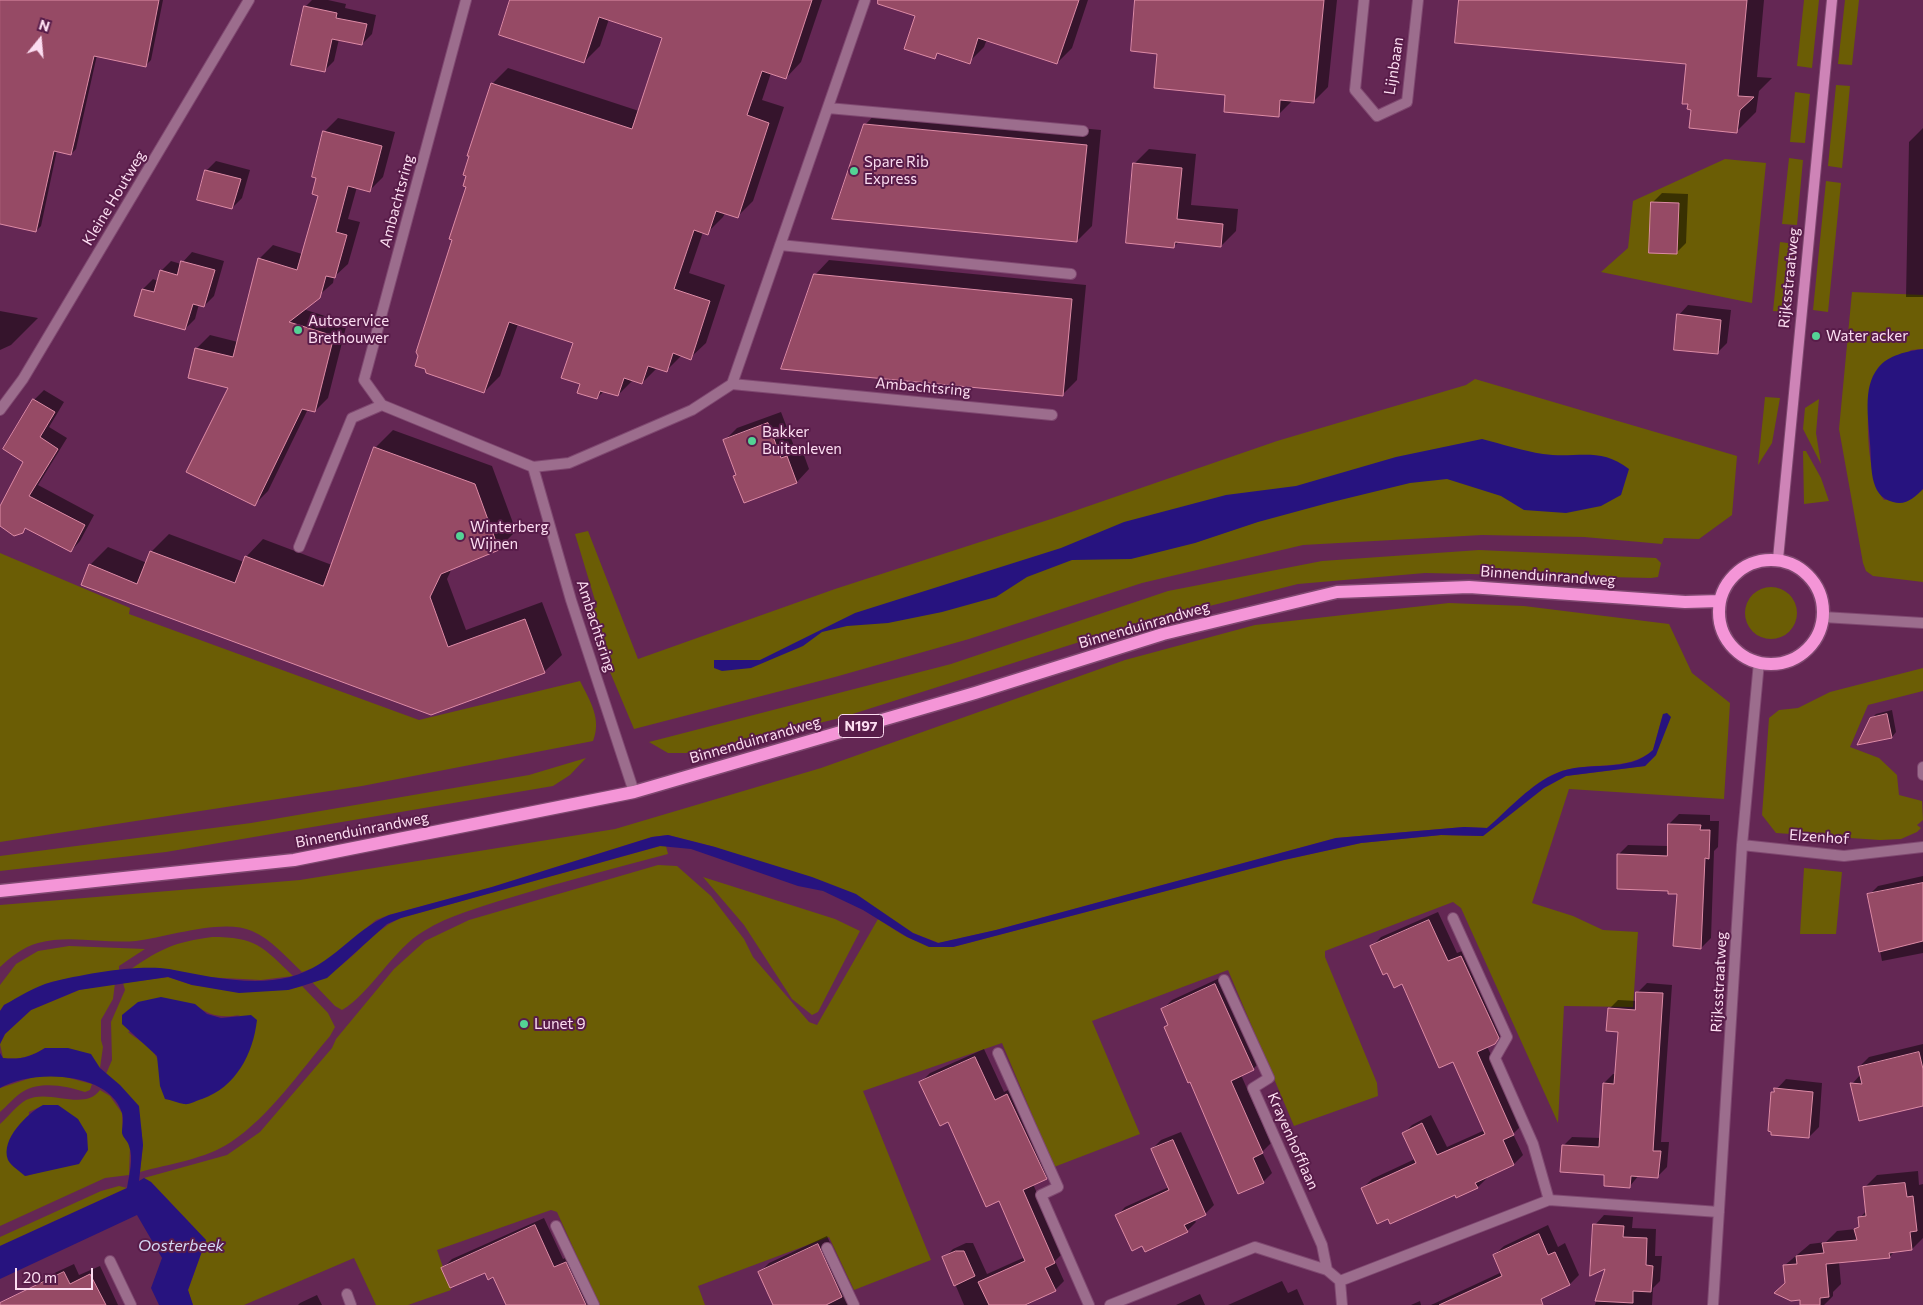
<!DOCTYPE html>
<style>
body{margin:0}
#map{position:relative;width:1923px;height:1305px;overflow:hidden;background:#642754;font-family:Commissioner,sans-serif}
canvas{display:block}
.north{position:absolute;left:15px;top:15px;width:50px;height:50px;-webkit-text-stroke:4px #581c49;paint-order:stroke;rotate:17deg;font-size:14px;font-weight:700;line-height:20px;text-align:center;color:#fcddf1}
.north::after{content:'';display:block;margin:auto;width:18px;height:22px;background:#fcddf1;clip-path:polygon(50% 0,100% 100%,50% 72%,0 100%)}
.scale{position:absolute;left:15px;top:1268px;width:78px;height:22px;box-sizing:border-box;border:2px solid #fcddf1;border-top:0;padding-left:6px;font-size:15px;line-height:18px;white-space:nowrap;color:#fcddf1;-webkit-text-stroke:4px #581c49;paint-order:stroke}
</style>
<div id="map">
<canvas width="1923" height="1305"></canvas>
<div class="north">N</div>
<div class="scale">20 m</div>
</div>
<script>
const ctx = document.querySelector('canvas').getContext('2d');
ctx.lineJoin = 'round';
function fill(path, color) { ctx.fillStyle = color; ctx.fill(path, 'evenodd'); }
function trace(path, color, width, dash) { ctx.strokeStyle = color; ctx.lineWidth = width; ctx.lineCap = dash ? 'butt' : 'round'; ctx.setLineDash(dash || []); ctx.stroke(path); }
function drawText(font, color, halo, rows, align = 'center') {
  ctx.font = font + ' Commissioner,sans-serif'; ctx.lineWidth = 4; ctx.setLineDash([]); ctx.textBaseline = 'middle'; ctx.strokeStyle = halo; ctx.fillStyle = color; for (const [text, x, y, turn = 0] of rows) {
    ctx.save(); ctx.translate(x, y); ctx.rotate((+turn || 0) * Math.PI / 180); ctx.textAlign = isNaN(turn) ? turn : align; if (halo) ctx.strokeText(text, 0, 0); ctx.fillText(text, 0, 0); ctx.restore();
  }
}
fill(new Path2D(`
 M1804,0h15l-7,68 -15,-2z
 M1845,0h14l-7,65 -14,-1z
 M1836,85l14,1 -8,82 -14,-2z
 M1795,92l15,2 -5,49 -15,-1z
 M1789,158l14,2 -6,65 -15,-1z
 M1725,159l41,4 -14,140 -151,-31 27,-24 5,-47z
 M1826,181l15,2 -13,129 -15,-2z
 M1780,242l15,2 -7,68 -15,-1z
 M1852,292l71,3v54l-12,1 -41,36c-4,30 -4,89 14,114l30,-3 9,-8v93l-50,-6 -7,-5 -3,-8 -24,-134z
 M1475,379l262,77 -5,59 -33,24 -35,-1 -2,6 -78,-7 -102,-2 -179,10 -161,38 -173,56 -134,38 -201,52 -29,-69 -14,-50 6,-3 -22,-73 13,-3 50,128 197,-70 216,-70 226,-78 189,-56z
 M1765,397l15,1 -8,45 -14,22z
 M1819,399l-3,34 5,31 -18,-35 2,-21z
 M1803,451h3l15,27 8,23 -25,3z
 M1479,550l177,8 5,5 -3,14 -7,1 -226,-5 -127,11 -165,41 -293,93 -108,26 -46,9h-18l-19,-11 302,-78 217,-73 154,-30z
 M0,553l130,55 -1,6 290,106 161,-39c10,20 22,38 13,60l-231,45 -362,56z
 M1745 613a26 26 0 1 1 52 0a26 26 0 1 1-52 0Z
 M1449,603l75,3 145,18 23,49 38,30 -6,96 -155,-10 -37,114 41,13 30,14 35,2 -5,75 -69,-1 -6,117 -97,-215 -8,-6 -128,49v6l52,126 1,13 -84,30 -66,-156 -136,51 48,113 -86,33 -52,-124 -139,48 68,169 -77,30 -25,-53 -131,49 7,19h-106l-42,-93 -6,-2 -114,40 14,40 -43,15h-32l-22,-47 -110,47h-51l-5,-15 18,-50 -55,-58 -7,-4 83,-23 33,-23 72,-84 4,-9 58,-70 31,-28 44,-21 189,-55 19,1 34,30 33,43 9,18 56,65 8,3 61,-106c29,19 40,27 75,28l331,-87 77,-17 80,-8 42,1 61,-48 22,-12 79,-10 11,-11 7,-41 -10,36c-25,23 -66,10 -96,23 -24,9 -50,38 -70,55l-23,-1 -128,11 -340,92 -57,13 -26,-10 -21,-14 -177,-72 -47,-12 -16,2 -160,50 -103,28 -13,5 -54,45 -20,7c-15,-14 -31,-33 -50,-41 -29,-13 -84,6 -116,10 -32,3 -66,-7 -98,2 -15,4 -27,14 -38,24v-62l300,-25 315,-51 206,-61 304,-108 130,-35z
 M1923,668v23l-55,14 -18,42 29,11 18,17 2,20 23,6 1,19 -6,5 4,3 -4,4 -16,7 -21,1 -104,-7 -14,-18 7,-97 10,-8 19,-2 32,-16z
 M586,758l-16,17 -17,11 -387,66 -166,19v-15l251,-33 278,-48z
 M660,846h6l2,8c-53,14 -106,28 -159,44 -29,9 -59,17 -85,33 -30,17 -54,63 -82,79l-7,-4 -23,-24c36,-11 55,-50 89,-64z
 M1804,868l38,4 -6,62h-36z
 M703,877l132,42 25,12 -42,81 -6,3 -20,-16 -48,-74z
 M212,937c44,0 50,9 81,39l-32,4 -57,-3 -37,-8h-36c31,-21 44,-27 81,-32z
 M69,946l76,3 -26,17v4l-68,12 -47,23 -4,6v-26l16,-21 22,-13z
 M168,977l24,8 96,5 14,-4 26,27 7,14 -5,9c-29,34 -61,81 -99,106 -25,17 -62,22 -91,30l3,-27 -2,-16 -35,-55 6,-14 -1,-38 14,-32 -2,-7zM194,1004c16,12 26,14 46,11l-81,48c-5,-16 -19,-21 -31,-31z
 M115,983l-2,16 -12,21v20l2,7 -3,21 -55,-20c-14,9 -26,12 -42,10l-3,-14 5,-10 26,-24 48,-20z
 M58,1075l34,9 -2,6 -5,2c-19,-6 -43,-11 -61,-1 -9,5 -17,15 -24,21v-24l37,-12z
 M100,1090l10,6 12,17 1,22 7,11 -1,29 -24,3 -105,48v-102c8,-7 17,-19 26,-24 23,-12 58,12 74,-10zM44,1105l14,1 -18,66 -14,4 3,-64z
 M119,1186l8,2 -127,58v-9l101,-46z`), '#6b5d05');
fill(new Path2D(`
 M1923,349v140c-8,8 -17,17 -30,13 -25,-6 -21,-38 -23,-59 -1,-23 -8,-55 8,-75 10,-13 30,-17 45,-19z
 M1482,439c20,5 41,12 61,15 33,5 57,-8 86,15l-8,26 -20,11 -35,7 -42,-3 -23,-14 -54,-17 -37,4 -82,20 -70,19 -63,21 -64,16 -59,1 -45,17 -31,20 -54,15 -54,11 -41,3 -25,6 -19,14 -52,22 -29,3 -8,-3v-8h46l95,-47 206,-65 63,-26 102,-27 70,-9 100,-29z
 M1667,713l4,4 -15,38 -11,11 -79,10 -22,12 -61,48 -42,-1 -80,8 -77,17 -331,87h-24l-22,-10 -44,-27 -40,-19 -25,-5 -107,-37 -31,-3 -259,72 -14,6 -60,54 -25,8 -14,4 -49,3 -47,-8 -24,-8 -89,13 -48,20 -26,24 -5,10v-33l4,-6c15,-8 31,-19 48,-23 30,-8 87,-18 117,-13 38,7 82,18 121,8 44,-12 61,-46 99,-62l103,-28 160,-50 16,-2 47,12 97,30 44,17 57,39 25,10 58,-13 340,-92 128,-11 23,1c20,-17 46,-46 70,-55 30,-13 71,1 96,-23l10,-36z
 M161,997l34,7 12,10 14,4 30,-3 6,5c-4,34 -21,67 -55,79 -5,1 -12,6 -18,5 -6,-1 -13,-4 -19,-5l-5,-13 -3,-30 -35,-32v-9l16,-13z
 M45,1048h23l23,6 9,14 20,17 19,21 4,39 -4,36 5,-3 7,4 55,58 -18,50 5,15h-34l-8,-17 11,-30 -25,-43 -137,64v-33l127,-58c2,-13 7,-30 2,-42 -1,-5 -6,-8 -7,-13 0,-6 2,-14 0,-20 -13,-42 -90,-44 -122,-25v-35l3,5c16,2 28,-1 42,-10z
 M43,1105h15l20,14 9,15 1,16 -9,14 -54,12c-4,-4 -14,-10 -17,-16 -8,-21 20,-47 35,-55z`), '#27137f');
fill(new Path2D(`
 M0,0h163l-12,60 -5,5 -49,-10 -21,94 -5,5 -14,-4 -16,76 -5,5 -36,-8z
 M312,0h16l18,4 -1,4 31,7 -4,19 -10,10 -23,-5 -5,22 -10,10 -19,-64z
 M512,0h310l-21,62 -15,16 -15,-5 -9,27 22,7 -31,94 -16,16 -12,-4 -2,4 -16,16 -4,-1 -14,41 36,12 -19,58 -16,15 -8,-3 -16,16 -9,-3 -15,15 -9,-3 -15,15 -14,-4 -7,7 -16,-15 -7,-41 -56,-18 -18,52 -16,16 -30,-153 38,-155 16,-16 131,43 25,-74 -55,-18 -9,27 -16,16z
 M902,0h186l-16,48 -15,15 -70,-24 -3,8 -15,15 -30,-10 -5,5 -17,-41z
 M1137,0h200l-9,87 -15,15 -20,-2 -15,15 -52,-21 -67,-41z
 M1461,0h303l-7,77 15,1 -13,13 -3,21 -19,19 -45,-23 -5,-45z
 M880,109l221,21 -9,96 -15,15 -212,-116z
 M338,118l57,14 -12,45 -13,13 -13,-3 -9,32 12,3 -12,42 -14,13 -1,6 -30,26 44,14 -19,75 -13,13 -7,-2 -40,82 -14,14 -25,-118 -40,-10 8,-29 13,-13 28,7 21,-83 14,-14 29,9 17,-59 -1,-18 -5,-1 12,-45z
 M1923,128v169h-17l3,-155z
 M1149,149l47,5 -5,51 47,4 -2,22 -15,15 -42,-4 -5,4 -40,-82z
 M216,161l34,9 -8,28 -10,10 -26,-37z
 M1662,193l26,1 -2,49 -10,10 -24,-50z
 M192,252l32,9 -10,35 -10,10 -5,-2 -4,15 -10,10 -42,-40 10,-10 5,2 3,-10 10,-10 10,3z
 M829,260l257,25 -9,95 -15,15 -247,-120z
 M1688,305l43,5 -4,33 -10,10 -38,-38z
 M0,311l38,7 -27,27 -11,5z
 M44,390l20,12 -15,25 18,11 -29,47 56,30 -14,26 -9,10 -45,-23 -4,4 -22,-7v-18l25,-46 9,-61z
 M781,412l13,34 6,-2 9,25 -12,13 -53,20 -7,-28 -13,-33 13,-13z
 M393,430l99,36 24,65 -18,18 -46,19 -5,11 19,51 76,-28 20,53 -18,17 -462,-88 8,-19 18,-18 39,16 4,-11 18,-18 75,28 2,-5 17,-18 69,26 44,-118z
 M1892,710l4,22 -4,5 -32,7 11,-25 5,-5z
 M1679,814l31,1v6h9l-1,26 -4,4 -3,87 -10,10 -23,-55 -60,-38 10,-10 40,1 1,-22z
 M1923,876v77l-41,8 -13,-66 9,-9z
 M1438,912l19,41 13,-5 34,85 -10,10 -7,3 35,79 -9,9 10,21 -9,9 -28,13 1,1 -9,9 -23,6 -92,-5 9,-9 43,-20 -12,-25 9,-9 19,-10 16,32 38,-17 -32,-69 -51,-78 -14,-12 -16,-25 9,-9z
 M1224,976l38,84 -9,9 -12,6 30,68 -9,9 10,21 -9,9 -72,-102 -26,-53 4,-4 -6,-14 9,-9z
 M1647,983l25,2 -11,157h8l-2,25 -9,9 -19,-1 -9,11 -24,-12 -43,-28 9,-9 29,1 3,-55 9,-9h3l3,-44 -10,-21 9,-9 19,1 1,-9z
 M1923,1044v60l-71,-20 9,-10 -2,-7 10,-10z
 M984,1049l20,43 12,-6 39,83 -9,9 -13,6 30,69 -8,8 9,20 -9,9 -28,15h-63l-20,-47 9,-9 13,-6h7l14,31 38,-17 -26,-58 -78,-117 9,-9z
 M1786,1079l36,4 -3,44 -10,10 -36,-44z
 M1181,1132l33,73 -9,9 -11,5 2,3 -9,9 -44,14 -26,-29 8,-9 44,-20 -17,-38 9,-9z
 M1918,1171l1,14 4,-1v54l-11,11 -17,2 -6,6 -50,5 2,22 -8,8v4l-9,9h-22l-1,-6 -15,-16 -1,-18 25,-21 16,-2 11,-11 19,-2 4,-4v-7l7,-8 -2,-23 12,-12z
 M1604,1215l29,2 -1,11 24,1 -1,27h7l-2,25 -7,7 -1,17h-57l12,-38 -12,-42z
 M544,1218l19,41 12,-5 24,51h-84l-21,-29 -9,-5 -42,-3 9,-9z
 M1548,1225l10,22 7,-4 14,32 -9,9 -40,21h-99l71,-33 -8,-17 10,-9z
 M827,1236l31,69h-83l-15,-33 9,-9z
 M74,1264l5,11 21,-9 18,39h-73l-9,-19 10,-9z
 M1282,1281l6,12 9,-4 7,16h-76z
 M1200,1294l5,11h-29z
 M317,1295l5,10h-24l2,-2z
 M1420,1301l1,4h-10z`), '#0007');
const building = new Path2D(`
 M0,0h159l-13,67 -52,-11 -23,99 -17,-4 -18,81 -36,-8z
 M510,0h302l-26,79 -24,-8 -15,44 22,8 -31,95 -22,-7 -8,24 -14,-5 -20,59 36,12 -19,59 -18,-7 -6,19 -19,-6 -6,18 -18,-6 -6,18 -18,-5 -3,8 -20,-6 3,-9 -19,-6 12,-35 -64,-21 -25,71 -58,-20 -1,-4 -10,-3 3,-10 -2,-4 36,-112 -3,-1 17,-52 -3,-1 3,-10 -3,-1 6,-19h-2l24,-73 141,46 30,-91 -63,-21 -15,46 -85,-28z
 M878,0h201l-22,64 -79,-26 -8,26 -33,-11 -2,6 -31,-10 11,-33 -37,-12z
 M1135,0h189l-10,103 -34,-3 -1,17 -55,-5 1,-17 -71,-7 3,-34 -26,-3z
 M1459,0h288l-9,96 16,1 -14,13 -3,23 -48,-5 2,-18 -4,-1 1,-5h-6l4,-40 -231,-21z
 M304,6l33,7 -1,5 31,6 -5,21 -30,-6 -7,33 -34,-7z
 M864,124l223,21 -10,97 -245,-23z
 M323,131l59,15 -12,46 -22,-6 -12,46 11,3 -12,43 -9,-2 -6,22 -31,24 45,14 -19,76 -13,-3 -47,97 -69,-34 42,-84 -40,-10 7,-30 38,9 25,-99 39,12 21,-74 -6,-2 4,-16 -4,-1z
 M1133,163l49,5 -5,51 46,5 -2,23 -46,-5 -1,6 -48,-5z
 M205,170l36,9 -9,30 -35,-9z
 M1651,202l28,1 -2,51 -28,-1z
 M181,261l34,9 -11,37 -11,-3 -8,26 -51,-14 8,-27 12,3 6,-22 17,5z
 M814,274l258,25 -9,97 -282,-27z
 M1677,314l44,6 -3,34 -44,-4z
 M33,399l22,13 -15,25 18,12 -29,47 56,29 -14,27 -46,-24 -2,5 -9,3 -14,-10v-20l23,-44 -20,-13z
 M768,423l13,35 6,-2 10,27 -53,20 -11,-27 3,-1 -13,-35z
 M374,447l101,37 24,66 -58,24 -11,23 18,50 77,-28 20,54 -114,42 -350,-130 8,-21 48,20 13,-33 85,32 10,-27 78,30z
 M1887,714l5,24 -35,7 13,-27z
 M1668,824l33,1 -1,5h10l-1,29 -4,-1 -4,91 -28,-3 4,-52h-9v-3l-51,-2v-35l50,2z
 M1923,883v58l-44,11 -12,-58z
 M1429,920l19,41 13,-5 38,82 -4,6 -18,8 37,83 -11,5 11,25 -39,18 3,5 -22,10 -1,-3 -65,29 -2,-5 -11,5 -16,-36 55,-25 -14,-30 20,-10 15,32 48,-21 -32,-72 -14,6 -37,-84 -8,4 -7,-15 -4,2 -13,-29z
 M1215,984l39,86 -23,11 32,72 -10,5 11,25 -26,11 -48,-112 -2,1 -24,-56 4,-2 -7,-16z
 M1636,992l27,1 -10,158h8l-3,27 -27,-2 -1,12 -26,-2v-11l-44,-3 2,-27 37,2 4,-64 11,1 4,-52 -12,-1 2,-23 27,2z
 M1919,1052l4,17v37l-64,15 -9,-38 12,1 -4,-17z
 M975,1057l20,43 12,-6 40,85 -24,11 32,73 -10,5 11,23 -31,14h-36l-11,-23 47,-21 -26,-60 -13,6 -38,-85 -8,4 -21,-44z
 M1774,1088l39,4 -4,46 -38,-3v-3l-3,-1 3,-39h3z
 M1173,1140l33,75 -22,10 4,7 -43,20 -3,-6 -10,5 -17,-36 54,-25 -18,-41z
 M1905,1183l2,14 6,-1 4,35 -7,1 2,18 -23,3 1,5 -64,6 3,33 -9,1v7h-20v-5l-9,1 -17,-8 11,-10 -2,-18 14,-1 -1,-8 28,-3 -2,-10 35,-3 -3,-11 5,-2 -1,-10 8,-1 -3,-29z
 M1593,1224l31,2 -1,11 24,1 -1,27 7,1 -2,26 -18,-1v12l-38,-2 10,-32 -15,7z
 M535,1225l19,42 12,-5 20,43h-80l-13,-28 -5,3 -3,-7 -35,15 -9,-20z
 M1539,1234l9,21 7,-3 15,33 -29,14 2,6h-104l63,-29 -9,-21z
 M818,1244l24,53 -16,8h-53l-15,-33z
 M956,1251h8l11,25 -21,10 -12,-29z
 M64,1272l6,12 20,-10 16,31h-106v-2z`);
fill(building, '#964a65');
trace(building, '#dd8ba6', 1);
const street = new Path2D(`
 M466,0l-102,380 18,25 151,62 36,-4 123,-53 40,-26 133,-384
 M1364,0l-9,90 22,26 30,-14 11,-102
 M828,108l255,23
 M780,245l291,29
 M732,384l320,31
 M0,410l23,-31 226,-379
 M533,467l38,133 63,192
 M299,547l53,-129 30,-13
 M1823,617l100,6
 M1923,767v8
 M1742,845l102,11 79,-9
 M1453,918l54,119 -12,21 38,86 16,56
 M1224,980l45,98 -16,10 69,157 5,25
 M998,1053l60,134 -17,8 48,110
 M556,1226l38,79
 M827,1248l27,57
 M110,1261l21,44
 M1340,1281l2,24
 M347,1294l4,11
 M1110,1305l145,-58 72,23 13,11 209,-81 170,12
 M1713,1305l29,-460 17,-183`);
const secondary = new Path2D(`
 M1778,559l54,-559`);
const primary = new Path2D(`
 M1719 612a52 52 0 1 1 104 0a52 52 0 1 1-104 0Z
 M0,891l294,-31 340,-68 341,-99 188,-59 174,-42 132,-5 216,15 35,-1`);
trace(street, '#7f4870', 12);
trace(secondary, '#7f4870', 12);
trace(primary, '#7f4870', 15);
trace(street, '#9c6d8d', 10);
trace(secondary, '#ce84b7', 10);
trace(primary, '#f495d7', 12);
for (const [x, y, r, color] of [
 [854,171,5,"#54d395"],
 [298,330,5,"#54d395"],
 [1816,336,5,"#54d395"],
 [752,441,5,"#54d395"],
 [460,536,5,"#54d395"],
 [524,1024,5,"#54d395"]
]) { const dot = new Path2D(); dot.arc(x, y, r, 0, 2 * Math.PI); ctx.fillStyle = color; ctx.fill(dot); trace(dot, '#581c49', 2); }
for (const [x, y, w] of [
 [861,726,45]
]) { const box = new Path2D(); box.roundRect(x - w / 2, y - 11.5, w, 23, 4); ctx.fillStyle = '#581c49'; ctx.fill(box); trace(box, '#fcddf1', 1); }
drawText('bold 14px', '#fcddf1', null, [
 ["N197",861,726]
]);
drawText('15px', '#fcddf1', '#581c49', [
 ["Lijnbaan",1394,66,-81],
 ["Kleine Houtweg",114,198,-59],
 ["Ambachtsring",397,201,-75],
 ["Rijksstraatweg",1789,278,-84],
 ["Ambachtsring",923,387,5],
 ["Binnenduinrandweg",1548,576,4],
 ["Binnenduinrandweg",1144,625,-16],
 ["Ambachtsring",596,626,72],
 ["Binnenduinrandweg",755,740,-16],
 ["Binnenduinrandweg",362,830,-11],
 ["Elzenhof",1819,837,4],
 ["Rijksstraatweg",1719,982,-87],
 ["Krayenhofflaan",1293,1141,66]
]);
drawText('15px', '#fcddf1', '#581c49', [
 ["Spare Rib",864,162],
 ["Express",864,179],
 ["Autoservice",308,321],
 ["Brethouwer",308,338],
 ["Water acker",1826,336],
 ["Bakker",762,432],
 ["Buitenleven",762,449],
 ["Winterberg",470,527],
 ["Wijnen",470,544],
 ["Lunet 9",534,1024]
], 'left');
drawText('italic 16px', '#d5d9f5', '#581c49', [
 ["Oosterbeek",181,1246]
]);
</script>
